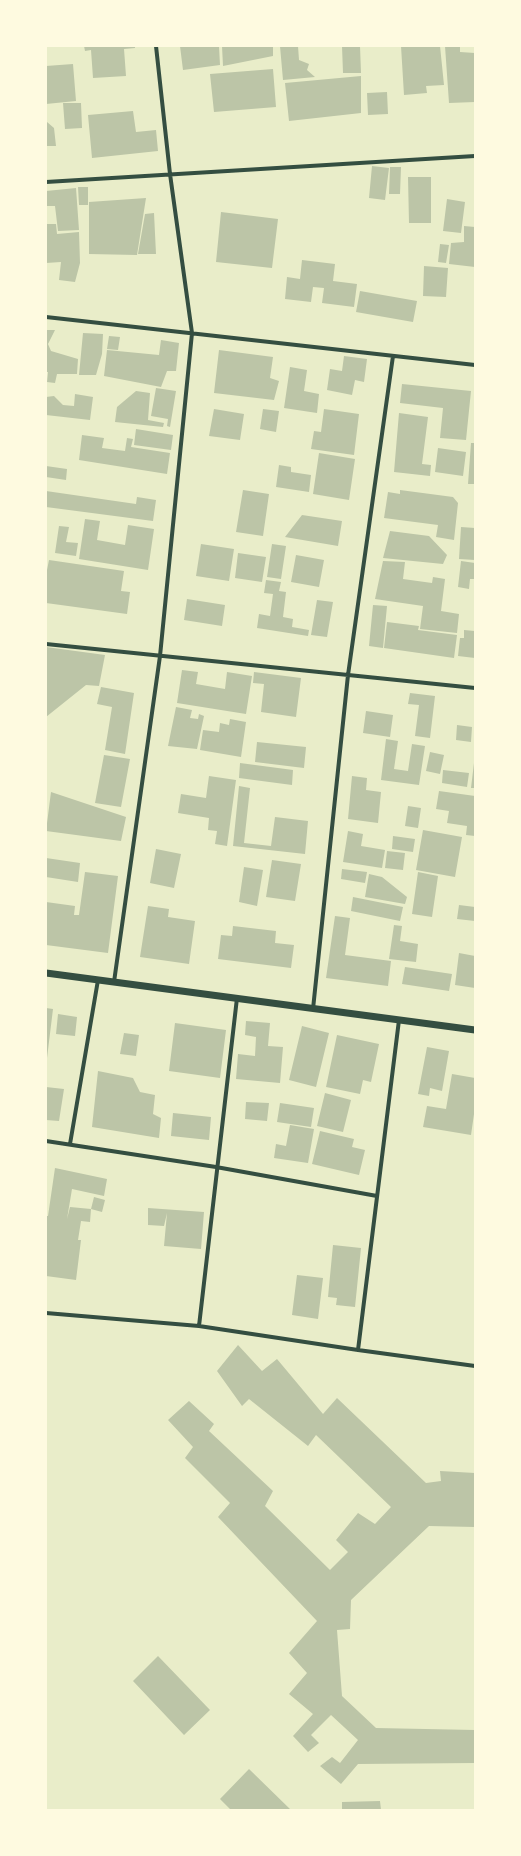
<!DOCTYPE html>
<style>
body{margin:0}
#map{position:relative;width:521px;height:1856px;overflow:hidden;background:#e9edc9;font-family:Georgia,serif}
canvas{display:block}
.frame{position:absolute;inset:0;border:47px solid #fefae0;pointer-events:none}
</style>
<div id="map">
<canvas width="521" height="1856"></canvas>
<div class="frame"></div>
</div>
<script>
const ctx = document.querySelector('canvas').getContext('2d');
ctx.lineJoin = 'round';
function fill(path, color) { ctx.fillStyle = color; ctx.fill(path, 'evenodd'); }
function trace(path, color, width, dash) { ctx.strokeStyle = color; ctx.lineWidth = width; ctx.lineCap = dash ? 'butt' : 'round'; ctx.setLineDash(dash || []); ctx.stroke(path); }
fill(new Path2D(`
 M84,46h51v2l-11,1 2,27 -33,2 -2,-28 -6,1z
 M180,46h39l1,19 -37,5z
 M222,46h51v10l-50,10z
 M280,46h18l1,14 10,4 -2,6 8,7 -32,3z
 M342,46h18l1,27h-18z
 M401,46h39l4,39 -18,1 1,7 -23,2z
 M445,46h15v6l15,1v49l-26,1z
 M73,64l3,37 -30,3v-38z
 M273,69l3,38 -62,5 -4,-38z
 M361,76v37l-72,8 -4,-38z
 M387,92l1,22 -20,1 -1,-22z
 M63,103h18l1,25 -17,1z
 M133,111l3,21 20,-2 2,21 -66,7 -4,-43z
 M46,122h1l7,6 2,18h-10z
 M372,166l17,2 -4,32 -16,-2z
 M390,167h11l-1,27h-11z
 M408,177h23v46h-22z
 M78,187h10v18h-9z
 M76,188l3,42 -21,1 -3,-25h-9v-15z
 M146,198l-9,57 -48,-1v-52z
 M447,199l18,3 -4,31 -18,-2z
 M221,212l57,7 -6,49 -56,-6z
 M154,213l2,41h-18l7,-40z
 M46,224h10l1,10 22,-2 1,31 -5,19 -16,-2 2,-18 -15,1z
 M464,226l11,1v40l-26,-3 2,-21 13,-1z
 M440,244l9,1 -3,18 -8,-1z
 M302,260l33,4 -2,17 24,3 -3,23 -32,-4 2,-15 -11,-1 -2,15 -26,-3 2,-22 13,2z
 M424,266l24,2 -2,29 -23,-1z
 M360,291l57,10 -4,21 -57,-10z
 M46,330h9l-7,14 3,7 27,8 -1,15h-20l-2,9 -8,-1 1,-10h-2z
 M83,333l20,1 -1,20 -6,21h-17z
 M109,336l11,1 -2,13 -11,-1z
 M161,340l18,3 -3,28h-9l-6,16 -57,-11 3,-26 52,5z
 M219,350l54,7 -3,21 9,3 -5,19 -60,-7z
 M344,356l23,3 -3,23 -9,-2 -3,15 -25,-5 3,-21 12,2z
 M290,367l17,3 -3,21 15,3 -2,19 -33,-5z
 M402,384l69,7 -5,49 -26,-2 3,-30 -43,-5z
 M156,388l20,3 -6,36 -3,-1 1,-7 -17,-3z
 M136,391l14,2 -2,27 16,3 -1,4 -48,-5 2,-15z
 M75,394l18,3 -3,23 -44,-5v-18l8,-1 9,9 11,1z
 M214,409l30,5 -4,26 -31,-4z
 M263,409l16,2 -3,21 -16,-3z
 M324,409l35,5 -5,41 -43,-6 3,-18 7,1z
 M399,413l29,4 -6,47 9,1 -1,11 -36,-4z
 M136,429l37,6 -2,15 -37,-5z
 M82,435l22,3 -2,10 23,3 2,-13 6,1 -2,8 39,6 -3,21 -88,-14z
 M471,443h4v41h-7z
 M438,448l28,4 -3,24 -28,-4z
 M319,453l36,6 -6,41 -36,-6z
 M279,465l12,2v5l20,3 -2,17 -33,-5z
 M46,466l21,3 -1,11 -20,-3z
 M243,490l26,4 -6,42 -27,-4z
 M400,490l53,7 5,6 -4,37 -18,-3 2,-12 -54,-7 4,-26 12,2z
 M46,491l90,13 1,-7 19,3 -3,21 -107,-14z
 M302,515l40,6 -4,25 -53,-9z
 M85,519l15,2 -3,19 28,5 3,-20 26,4 -6,41 -69,-11z
 M59,526l10,1 -3,15 12,1 -2,13 -21,-3z
 M461,527l14,1v32l-16,-1z
 M390,531l39,5 18,19 -4,9 -60,-6z
 M201,544l33,5 -5,32 -33,-5z
 M272,544l14,2 -5,33 -14,-2z
 M238,553l28,4 -4,25 -27,-4z
 M296,555l28,5 -5,27 -28,-5z
 M49,560l75,11 -3,20 9,1 -3,22 -81,-11v-28z
 M383,561l22,1 -2,17 29,4 1,-6 12,2 -4,32 18,3 -2,19 -37,-4 3,-23 -48,-7z
 M461,561l14,2v16h-5l-1,10 -11,-2z
 M266,580l15,2 -2,9 7,1 -3,25 10,2 -1,8 17,3 -1,6 -51,-8 2,-14 11,2 3,-22 -9,-1z
 M187,599l38,6 -3,21 -38,-6z
 M317,600l16,2 -6,35 -16,-2z
 M373,605l14,1 -4,42 -14,-2z
 M387,622l32,4 -1,4 39,5 -3,23 -70,-10z
 M464,630l11,1v27l-17,-2 2,-18h4z
 M46,647l59,8 -6,31 -13,-1 -40,32z
 M182,670l16,2 -2,12 29,5 2,-17 25,4 -6,38 -69,-11z
 M254,672l47,6 -5,39 -35,-5 3,-28 -11,-1z
 M101,687l33,6 -9,61 -20,-4 7,-43 -15,-3z
 M410,693l25,3 -5,42 -15,-2 4,-31 -11,-1z
 M176,707l16,3 -2,8 8,1 1,-5 5,2 -7,33 -29,-3z
 M366,711l27,4 -3,22 -27,-4z
 M230,719l16,3 -5,35 -41,-7 3,-20 16,2 1,-9 9,2z
 M457,725l15,2 -1,15 -15,-2z
 M386,739l12,2 -4,28 14,2 4,-27 13,2 -6,39 -38,-5z
 M257,742l49,5 -2,21 -49,-6z
 M430,752l14,3 -4,19 -14,-3z
 M104,755l26,4 -9,48 -26,-4z
 M240,763l53,7 -1,15 -53,-7z
 M474,763h1v25h-4z
 M443,770l26,3 -2,14 -25,-4z
 M209,776l27,4 -9,66 -12,-2 2,-13 -9,-1 1,-12 -31,-5 3,-19 25,4z
 M352,776l15,2 -1,12 15,2 -3,31 -30,-4z
 M239,786l11,2 -6,55 27,3 4,-29 33,4 -3,33 -72,-8z
 M439,791l36,5v40l-9,-1 1,-9 -20,-3 2,-12 -13,-2z
 M51,792l75,25 -5,24 -75,-10z
 M408,806l13,2 -3,20 -13,-2z
 M423,830l39,7 -7,40 -39,-7z
 M348,831l15,3 -2,12 24,4 -3,18 -39,-6z
 M393,836l22,3 -2,13 -21,-3z
 M156,849l25,5 -7,34 -24,-5z
 M387,851l18,2 -2,17 -18,-2z
 M46,858l34,5 -2,19 -32,-5z
 M272,860l29,4 -6,37 -29,-4z
 M244,867l19,3 -6,36 -18,-4z
 M342,869l25,3 -2,11 -24,-4z
 M85,872l33,4 -10,77 -62,-8v-43l29,4 -1,9h5z
 M418,872l20,4 -6,41 -20,-3z
 M369,874l13,3 25,20 -2,7 -40,-7z
 M353,897l50,10 -3,14 -49,-10z
 M459,905l16,2v14l-18,-2z
 M148,906l21,3 -1,8 27,4 -6,43 -49,-7z
 M335,916l15,2 -5,37 46,6 -3,25 -62,-8z
 M394,925l8,1 -2,15 18,3 -2,18 -27,-3z
 M233,926l43,5 -1,12 19,2 -3,23 -73,-9 3,-24 11,1z
 M459,953l16,3v32l-20,-3z
 M405,967l47,7 -3,17 -47,-7z
 M46,1008l7,1 -6,49h-1z
 M58,1014l19,3 -2,19 -19,-2z
 M246,1021l24,2 -2,23 15,1 -3,36 -44,-4 2,-25 17,2 1,-19 -11,-2z
 M175,1023l51,7 -6,48 -51,-7z
 M302,1026l27,7 -13,54 -27,-7z
 M124,1033l15,2 -3,21 -16,-2z
 M337,1035l42,9 -8,38 -8,-2 -3,14 -34,-7z
 M427,1047l22,4 -7,40 -12,-3 -1,8 -11,-2z
 M98,1071l35,7 7,14 15,3 -2,19 8,4 -2,20 -67,-11z
 M452,1074l23,4v29l-4,28 -48,-8 4,-21 19,3z
 M46,1087l18,2 -5,32 -13,-1z
 M325,1093l26,7 -8,32 -26,-6z
 M246,1102l23,1 -2,18 -22,-2z
 M280,1103l34,5 -3,19 -34,-5z
 M173,1113l38,4 -2,23 -38,-4z
 M290,1125l24,4 -6,34 -34,-5 2,-14 10,2z
 M320,1131l34,8 -2,8 13,3 -6,25 -47,-11z
 M55,1168l52,11 -3,17 -32,-7 -5,30 3,-12 21,2 -1,13 -9,-1 -3,19h3l-5,40 -30,-4v-60h2z
 M94,1197l11,3 -3,12 -11,-3z
 M148,1208l56,4 -3,37 -37,-3 3,-33 -3,13 -16,-1z
 M333,1245l28,3 -6,59 -19,-2 1,-7 -9,-1z
 M297,1275l26,3 -5,41 -26,-4z
 M238,1345l24,26 15,-12 46,55 14,-16 89,85 15,-2 -1,-10 35,2v54l-46,-1 -78,74 -1,29 -13,1 5,66 34,32 99,2v33l-117,1 -17,20 -21,-18 12,-9 8,6 18,-23 -27,-25 -20,20 8,8 -11,9 -15,-16 20,-22 -24,-20 18,-21 -18,-20 28,-32 -99,-104 12,-14 -45,-45 8,-11 -25,-27 21,-19 25,23 -5,7 64,60 -8,15 65,64 18,-18 -12,-12 22,-27 17,11 16,-17 -75,-72 -8,11 -59,-47 -7,7 -25,-35z
 M158,1656l52,54 -26,25 -51,-54z
 M249,1769l42,41h-60l-11,-11z
 M380,1801l1,9h-39v-8z`), '#bcc5a7');
trace(new Path2D(`
 M46,182l429,-26
 M46,317l429,48
 M46,644l429,44
 M114,982l46,-326 32,-323 -22,-159 -14,-128
 M313,1009l35,-334 45,-319
 M46,1141l170,26 161,29
 M70,1144l28,-164
 M46,1313l153,13 159,24 117,16
 M199,1326l38,-328
 M358,1350l41,-330`), '#344e41', 4);
trace(new Path2D(`
 M46,973l429,57`), '#344e41', 7);
</script>
